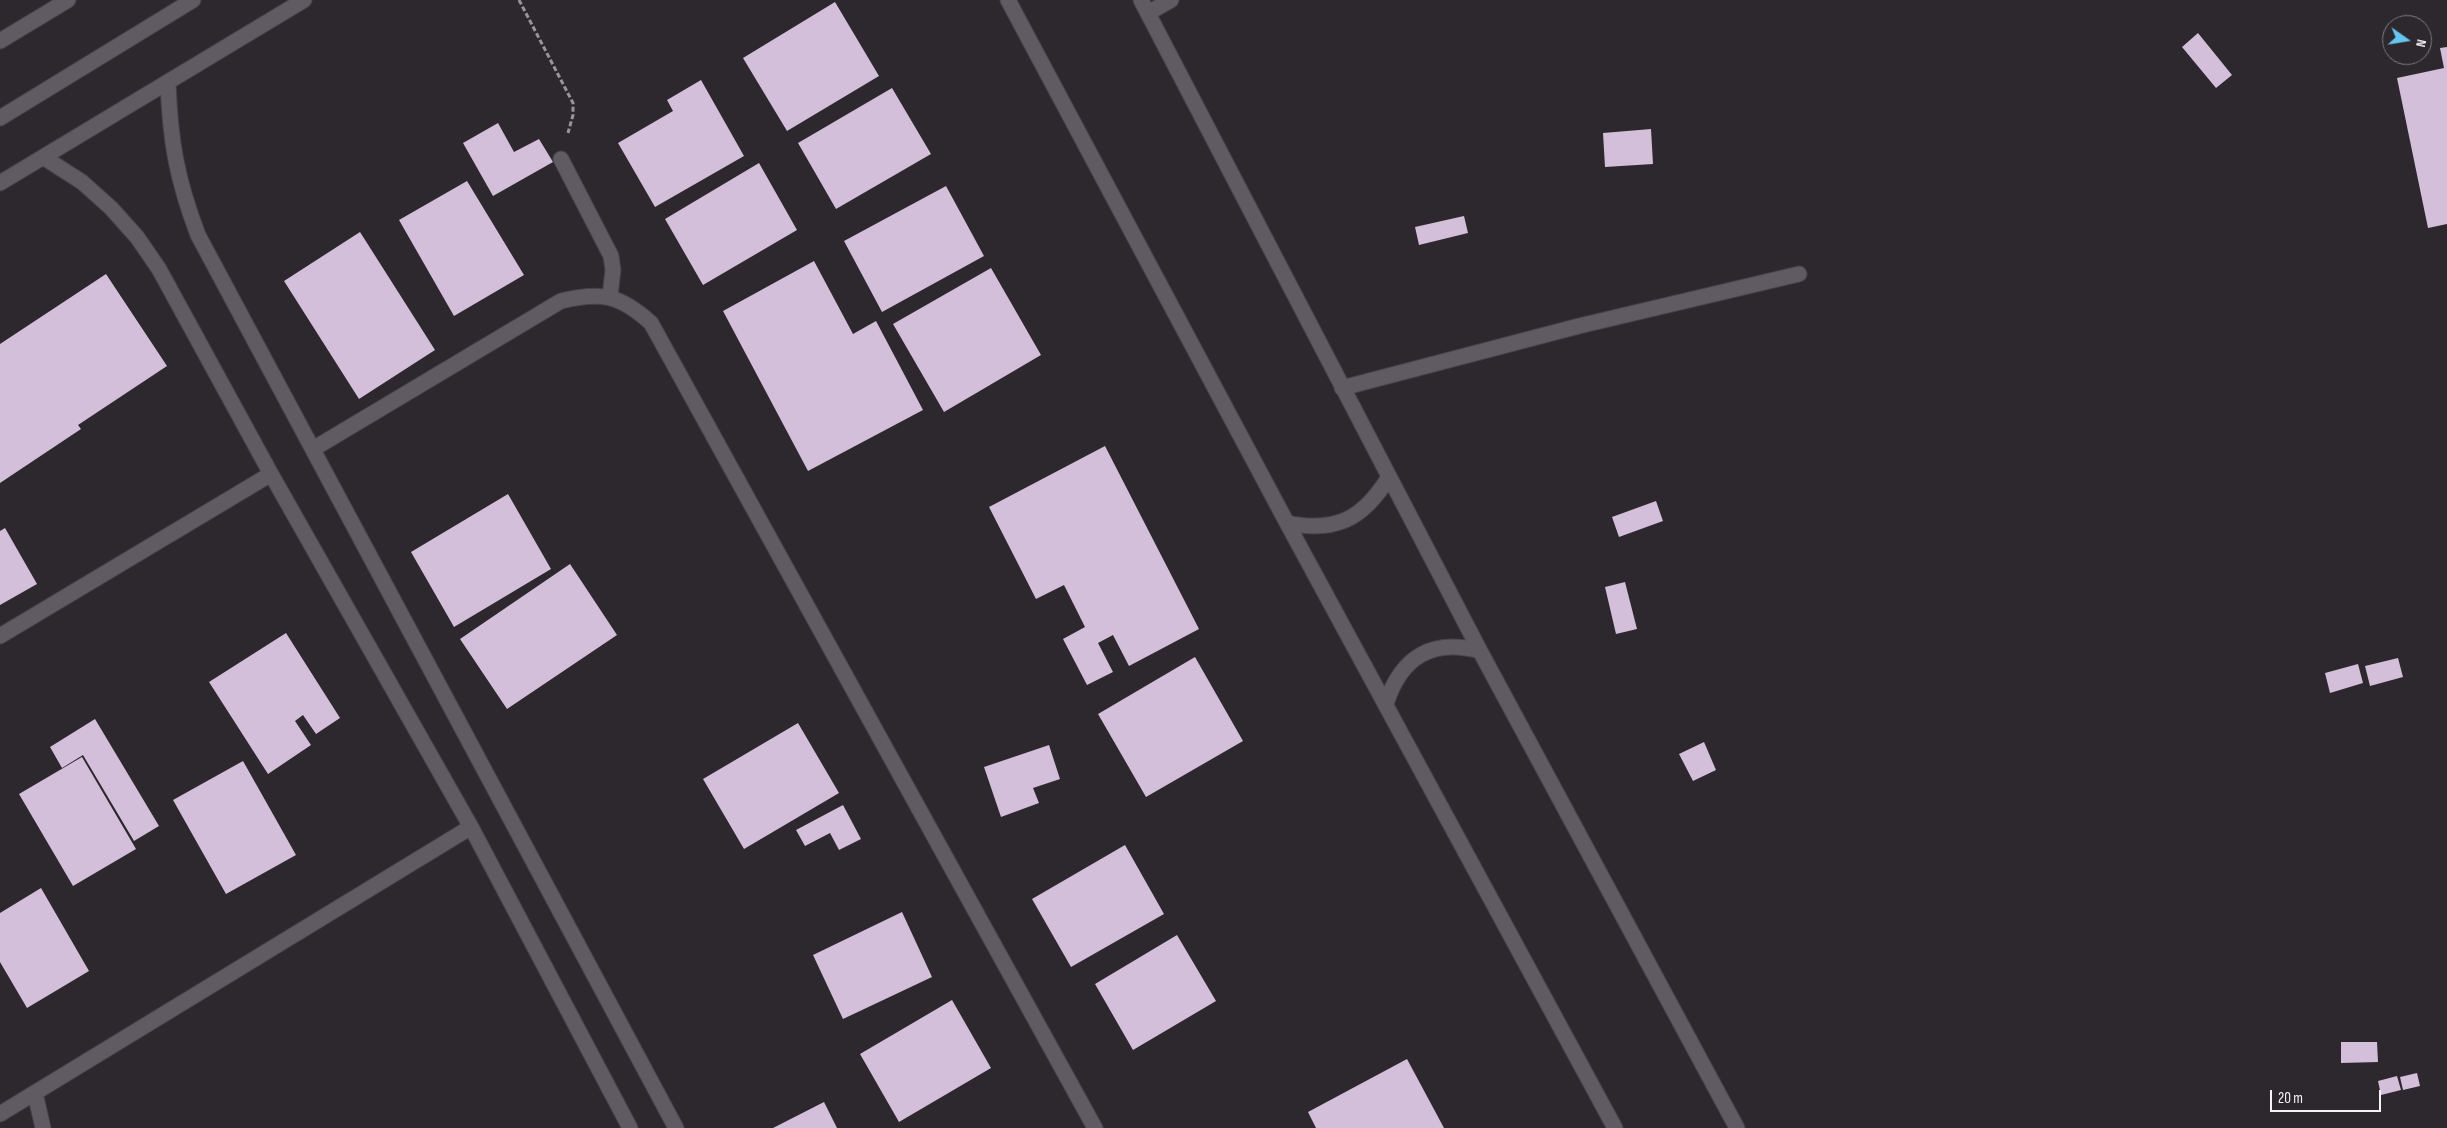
<!DOCTYPE html>
<style>
body{margin:0}
#map{position:relative;width:2447px;height:1128px;overflow:hidden;background:#2d272e;font-family:"Sofia Sans Condensed",sans-serif}
canvas{display:block}
.north{position:absolute;left:2382px;top:15px;width:50px;height:50px;box-sizing:border-box;background:#2d272e;border:1px solid #7d787e;border-radius:50%;rotate:103deg;font-size:14px;font-weight:700;line-height:20px;text-align:center;color:#f6f2f7}
.north::after{content:'';display:block;margin:auto;width:18px;height:22px;background:#64c5ee;clip-path:polygon(50% 0,100% 100%,50% 72%,0 100%)}
.scale{position:absolute;left:2270px;top:1090px;width:111px;height:22px;box-sizing:border-box;border:2px solid #f6f2f7;border-top:0;padding-left:6px;font-size:15px;line-height:18px;white-space:nowrap;color:#f6f2f7;-webkit-text-stroke:4px #2d272e;paint-order:stroke}
</style>
<div id="map">
<canvas width="2447" height="1128"></canvas>
<div class="north">N</div>
<div class="scale">20 m</div>
</div>
<script>
const ctx = document.querySelector('canvas').getContext('2d');
ctx.lineJoin = 'round';
function fill(path, color) { ctx.fillStyle = color; ctx.fill(path, 'evenodd'); }
function trace(path, color, width, dash) { ctx.strokeStyle = color; ctx.lineWidth = width; ctx.lineCap = dash ? 'butt' : 'round'; ctx.setLineDash(dash || []); ctx.stroke(path); }
fill(new Path2D(`
 M835,2l44,74 -92,55 -44,-73z
 M2198,33l34,42 -16,13 -34,-41z
 M2447,47v177l-19,4 -31,-150 47,-10 -4,-20z
 M701,80l43,76 -89,51 -37,-64 55,-32 -6,-11z
 M892,88l39,66 -95,55 -38,-66z
 M498,123l16,29 25,-13 14,23 -60,34 -30,-53z
 M1651,129l2,35 -48,3 -2,-34z
 M759,163l38,67 -94,55 -38,-66z
 M467,181l57,94 -70,41 -55,-96z
 M946,186l38,70 -102,56 -38,-71z
 M1464,216l4,17 -49,12 -4,-18z
 M360,232l75,118 -76,49 -75,-118z
 M814,261l39,73 23,-13 47,89 -115,61 -85,-160z
 M991,268l50,87 -97,57 -51,-88z
 M106,274l61,92 -89,59 3,4 -81,54v-139z
 M1105,446l94,183 -70,37 -16,-31 -15,8 15,29 -26,13 -24,-46 22,-12 -21,-42 -28,14 -47,-92z
 M508,494l43,75 -97,58 -43,-75z
 M1656,501l7,20 -44,16 -7,-20z
 M5,528l32,56 -37,21v-74z
 M570,564l47,71 -110,74 -47,-70z
 M1625,582l12,47 -21,5 -11,-47z
 M286,633l54,85 -24,16 -13,-19 -8,6 16,24 -43,29 -59,-92z
 M1195,657l48,84 -97,56 -48,-83z
 M2398,658l5,19 -33,9 -5,-20z
 M2358,664l5,19 -33,10 -5,-20z
 M95,719l64,107 -25,15 -51,-86 -21,13 -12,-21z
 M798,723l41,70 -95,56 -41,-70z
 M1704,742l12,28 -23,11 -14,-27z
 M1049,745l11,34 -27,9 6,15 -38,14 -17,-50z
 M82,757l54,92 -63,37 -54,-92z
 M243,761l53,94 -70,39 -53,-94z
 M843,805l18,34 -22,11 -9,-17 -25,13 -9,-16z
 M1125,845l39,69 -93,53 -39,-68z
 M41,888l48,83 -62,37 -27,-46v-49z
 M902,912l30,65 -89,42 -30,-64z
 M1177,935l39,66 -83,49 -38,-66z
 M952,1000l39,68 -92,54 -39,-68z
 M2341,1042h36l1,20 -37,1z
 M1407,1059l37,69h-128l-8,-16z
 M2417,1073l3,13 -17,4 -3,-13z
 M2397,1076l4,14 -20,5 -3,-14z
 M824,1102l13,26h-64z`), '#d3bfd9');
const minor = new Path2D(`
 M1008,0l279,523 328,605
 M1141,0l339,651 257,477
 M1148,13l23,-13
 M0,41l68,-41
 M168,82c2,59 9,98 30,153l478,893
 M0,118l193,-118
 M43,157l39,25 29,26 26,29 22,32 112,205 200,353 159,301
 M561,159l50,97 2,14 -3,26
 M0,183l304,-183
 M1342,388l237,-62 220,-52
 M313,449l248,-148c40,-10 59,-6 90,22l444,805
 M1287,523c49,10 76,-4 102,-46
 M0,636l271,-162
 M1386,704c15,-47 46,-66 94,-53
 M35,1093l8,35
 M0,1114l471,-287`);
trace(minor, '#464248', 17);
trace(new Path2D(`
 M519,0l54,103v12l-5,18`), '#99949a', 3, [5, 2.5]);
trace(minor, '#605a62', 15);
</script>
